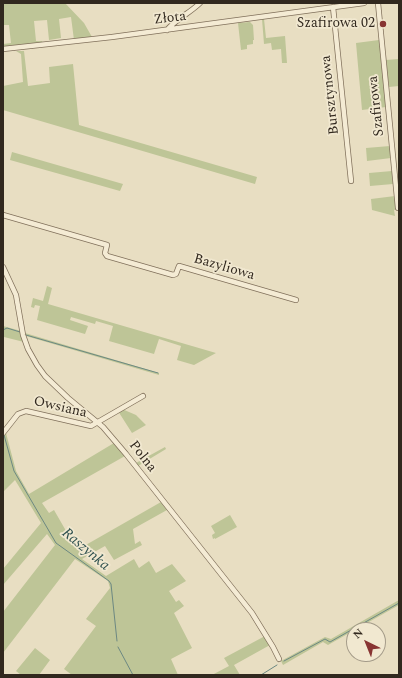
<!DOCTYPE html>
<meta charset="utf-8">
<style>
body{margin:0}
#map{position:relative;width:402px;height:678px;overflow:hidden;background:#e8dec2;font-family:Spectral,serif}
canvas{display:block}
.frame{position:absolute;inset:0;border:4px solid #31281e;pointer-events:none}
.north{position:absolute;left:346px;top:622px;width:40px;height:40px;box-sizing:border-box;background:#f1e8d0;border:1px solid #a49b89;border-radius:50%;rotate:317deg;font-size:11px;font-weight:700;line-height:16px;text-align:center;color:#31281e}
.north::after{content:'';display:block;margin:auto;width:14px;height:18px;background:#883432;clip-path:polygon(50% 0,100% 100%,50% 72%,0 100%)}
</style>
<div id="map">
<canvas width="402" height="678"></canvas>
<div class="frame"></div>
<div class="north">N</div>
</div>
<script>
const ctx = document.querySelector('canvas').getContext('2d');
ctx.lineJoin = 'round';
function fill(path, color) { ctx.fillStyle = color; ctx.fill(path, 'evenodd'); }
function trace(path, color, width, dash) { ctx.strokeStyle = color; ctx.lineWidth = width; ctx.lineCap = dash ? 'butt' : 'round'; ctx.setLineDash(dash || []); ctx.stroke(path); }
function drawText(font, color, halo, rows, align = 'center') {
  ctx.font = font + ' Spectral,serif'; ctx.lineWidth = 3.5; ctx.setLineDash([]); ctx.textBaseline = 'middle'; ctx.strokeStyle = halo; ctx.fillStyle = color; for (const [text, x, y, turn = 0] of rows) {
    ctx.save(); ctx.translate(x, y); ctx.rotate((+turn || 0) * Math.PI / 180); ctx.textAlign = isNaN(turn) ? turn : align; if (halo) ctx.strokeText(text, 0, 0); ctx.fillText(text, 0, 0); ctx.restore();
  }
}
fill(new Path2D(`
 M3,3h62l19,20 8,14 -18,3 -3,-23 -12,2 2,19 -12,2 -2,-20 -13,1 2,20h6l1,2 -40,4v-3l8,-1 -2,-18h-6z
 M262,19h2l2,19 19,-2 2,27h-5l-1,-14 -9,1 -1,-7 -7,1z
 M250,22l3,3 1,15h-1v4l-6,1v4l-6,1 -3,-27z
 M379,40l7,67 -24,3 -6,-67z
 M16,51h8l4,35 22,-3 -1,-16 24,-3 6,61 178,52 -2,7 -252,-74v-24l20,-4 -2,-28z
 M399,59v27l-10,1 -3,-27z
 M390,146l1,12 -24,3 -1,-13z
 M12,152l111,32 -3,7 -110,-31z
 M392,171l1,13 -23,2 -1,-13z
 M395,196l2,13 -3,1 1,6 -23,-6 -1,-11z
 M47,286l5,2 -4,16 168,49 -22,12 -17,-5 4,-14 -22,-7 -5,15 -45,-13 4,-15 -17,-5 -1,3 -24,-7 -1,3 18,6 -3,8 -48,-14 3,-14 -5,-1 -1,3 -3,-1 2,-9 10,3z
 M3,326l18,5 3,11 -20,-5z
 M25,333l134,40v2l-133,-39z
 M122,409l14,6 10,10 -14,8 -14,-22z
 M6,433l10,38 13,23 85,-51 11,13 -83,47 7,10 5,-3 23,40 84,-48 6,8 -34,19 2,15 5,-3 2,4 -28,15 -9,-14 -23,13 24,17 28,-17 5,9 10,-7 7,12 16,-9 14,17 -17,10 7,11 3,-2 5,6 -10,7 18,35 -21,11 7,16h-99l-1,-1 -1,1h-5l-8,-6 32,-43 -10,-7 24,-31 -2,-7 -33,-22 -72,94v-41l52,-67 -8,-11 -44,51v-16l38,-46 -26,-43 -12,12v-55z
 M165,447l1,2 -28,17 -2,-3z
 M230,515l7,12 -22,12v-1l-2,1 -1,-4 3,-2 -4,-7z
 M399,600v5l-71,40 -5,-3 -40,23 -2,-4 44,-24 6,2z
 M265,636l5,9 -36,20 6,10h-28l17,-9 -5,-8z
 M35,648l15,12 -11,15h-18l-5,-4z`), '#bec597');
trace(new Path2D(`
 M3,330l4,-2 13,4
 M26,335l132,38
 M4,435l10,36 42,72 53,38 2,3 6,57
 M118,647l15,28
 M284,661l41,-22 5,3 69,-39
 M261,675l16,-10`), '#6c8882', 1);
const street = new Path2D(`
 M378,3l20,205
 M333,7l18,174
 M167,30c9,-11 23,-17 33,-27
 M3,49l109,-12 252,-34
 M3,215l104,30 -2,8 2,3 66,19 3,-1 3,-8 117,34
 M3,267l13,28 7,40 5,14 9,16 8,11 23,22 35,29 23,27 126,159 21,34 6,12
 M3,433l15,-19 8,-3 65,15 52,-30`);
trace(street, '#80705b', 6);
trace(street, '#f4ebd4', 4.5);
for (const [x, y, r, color] of [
 [383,24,4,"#883432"]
]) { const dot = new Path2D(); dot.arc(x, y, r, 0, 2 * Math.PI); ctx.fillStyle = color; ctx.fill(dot); trace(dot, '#f1e8d0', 1.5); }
drawText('14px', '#31281e', '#f1e8d0', [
 ["Złota",170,19,-7],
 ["Bursztynowa",331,95,-96],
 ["Szafirowa",377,106,-96],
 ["Bazyliowa",224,268,16],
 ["Owsiana",60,408,13],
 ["Polna",142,457,52]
]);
drawText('14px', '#31281e', '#f1e8d0', [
 ["Szafirowa 02",375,24]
], 'right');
drawText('italic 15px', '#2e504e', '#f1e8d0', [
 ["Raszynka",85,550,40]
]);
</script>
